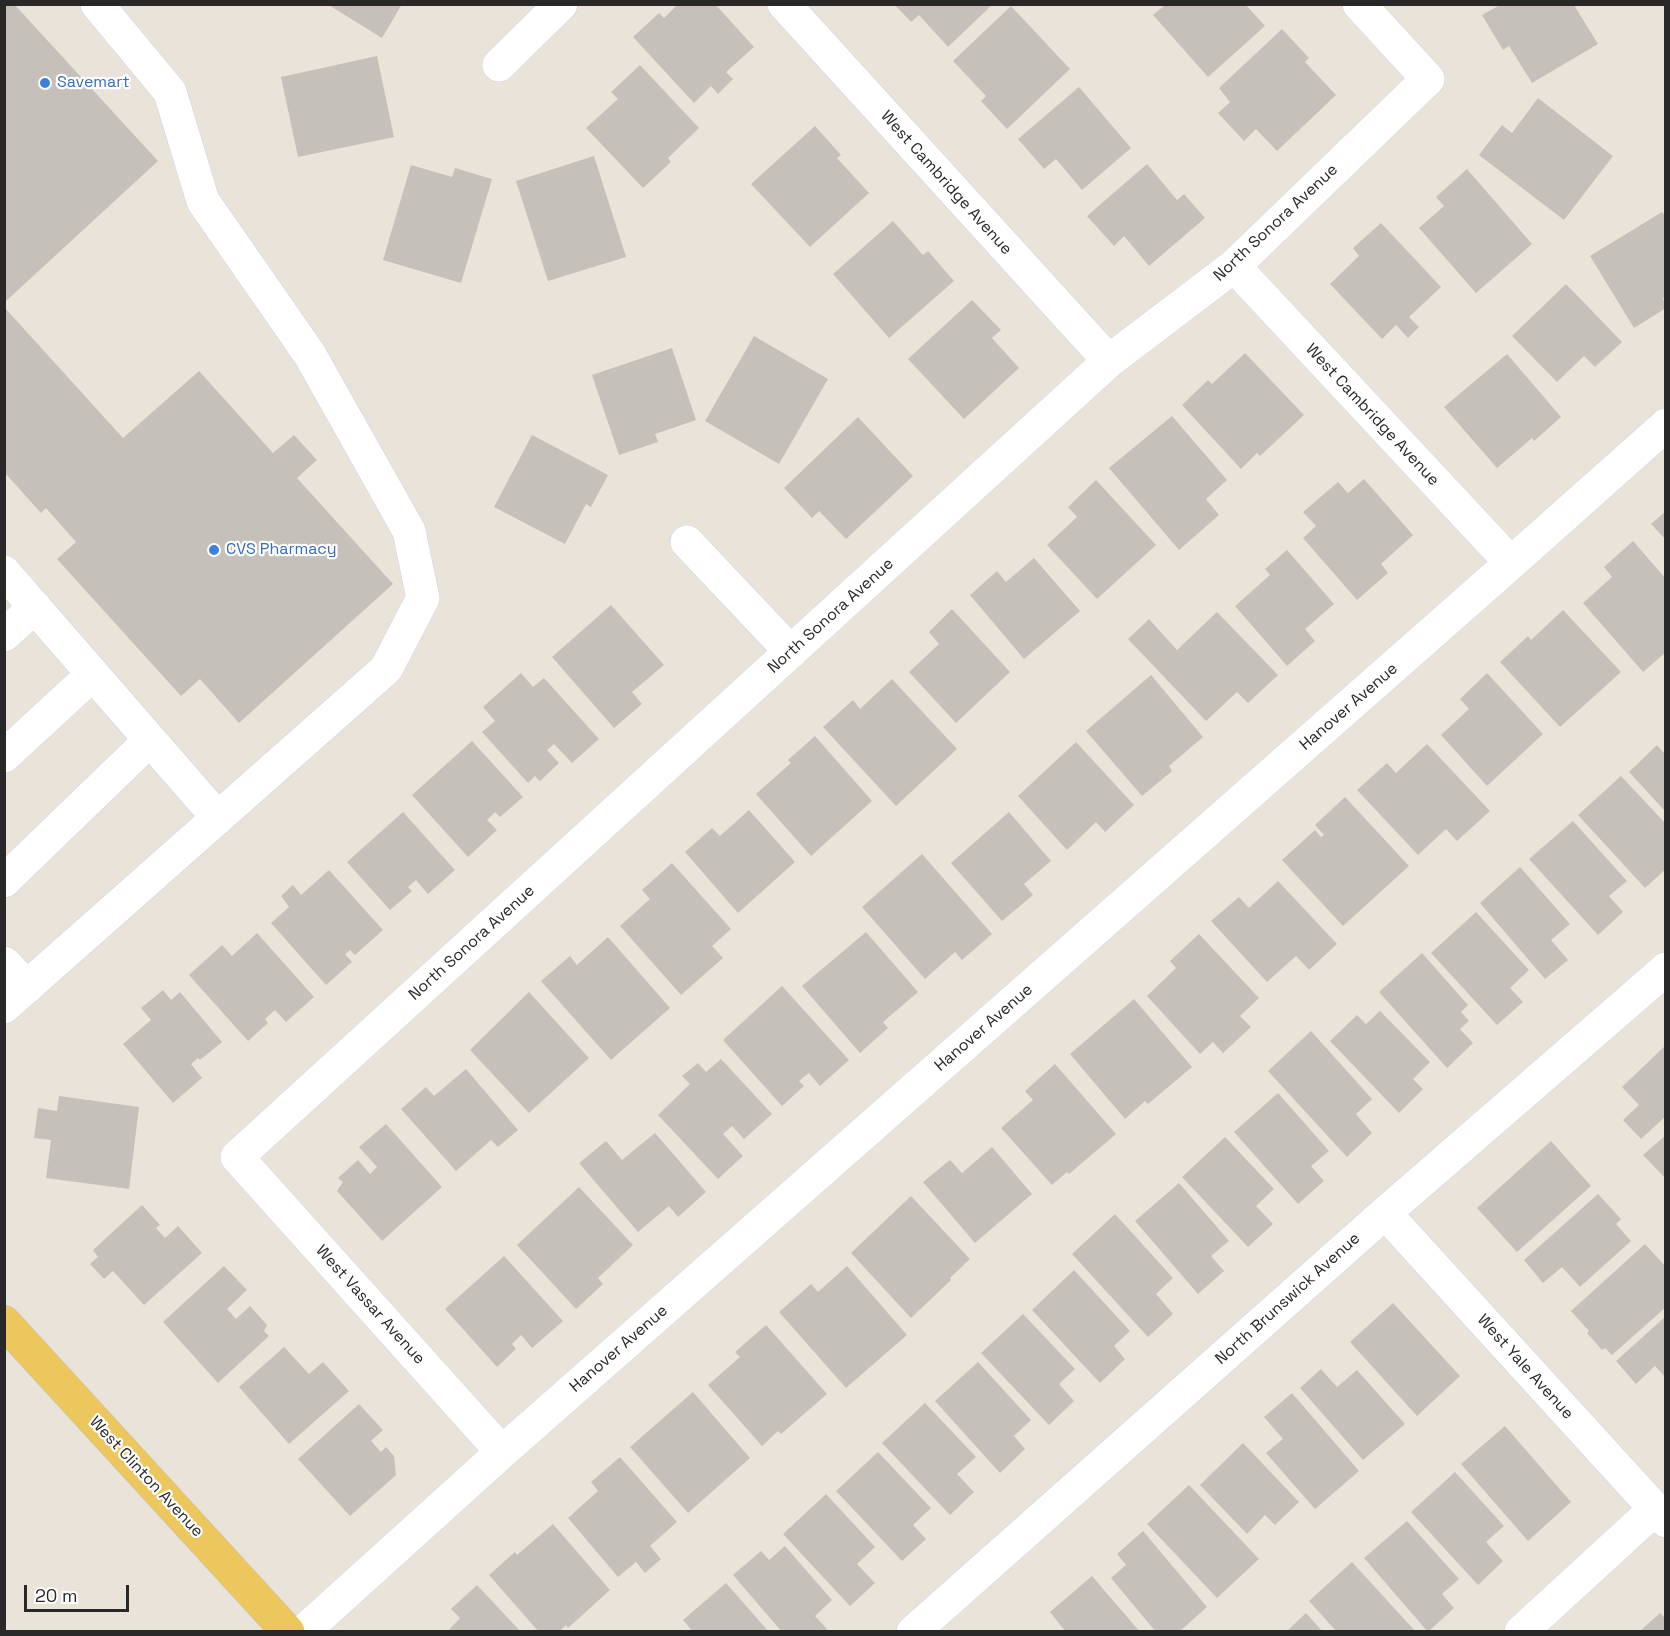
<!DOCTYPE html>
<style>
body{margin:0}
#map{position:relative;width:1670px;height:1636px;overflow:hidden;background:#eae3da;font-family:"Space Grotesk",sans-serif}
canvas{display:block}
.frame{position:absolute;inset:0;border:6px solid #282828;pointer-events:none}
.scale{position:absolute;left:24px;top:1585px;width:105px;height:27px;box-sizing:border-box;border:3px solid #282828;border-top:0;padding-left:8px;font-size:18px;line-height:21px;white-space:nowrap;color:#282828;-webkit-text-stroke:4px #fff;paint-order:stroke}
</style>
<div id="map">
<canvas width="1670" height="1636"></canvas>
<div class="frame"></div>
<div class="scale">20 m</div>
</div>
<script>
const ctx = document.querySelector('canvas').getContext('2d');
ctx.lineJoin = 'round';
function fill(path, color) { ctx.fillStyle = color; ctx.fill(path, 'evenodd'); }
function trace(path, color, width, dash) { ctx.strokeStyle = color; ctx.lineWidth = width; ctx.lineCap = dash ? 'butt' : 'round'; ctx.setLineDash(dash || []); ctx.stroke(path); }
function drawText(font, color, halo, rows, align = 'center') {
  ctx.font = font + ' "Space Grotesk",sans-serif'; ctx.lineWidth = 4.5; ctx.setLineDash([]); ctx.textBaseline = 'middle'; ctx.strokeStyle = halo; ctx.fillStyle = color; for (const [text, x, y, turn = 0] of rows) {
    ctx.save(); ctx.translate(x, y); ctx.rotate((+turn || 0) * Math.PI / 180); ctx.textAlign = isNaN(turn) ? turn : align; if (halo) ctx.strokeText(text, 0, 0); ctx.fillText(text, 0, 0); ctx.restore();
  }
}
fill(new Path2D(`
 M5,4h9l144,157 -153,141z
 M327,4h75l-20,34z
 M678,4h37l39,43 -28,25 7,7 -15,15 -7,-8 -17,17 -61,-66 26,-24 5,5z
 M894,4h99l-45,43 -29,-32 -8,7z
 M1165,5h81l19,21 -57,51 -55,-62z
 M1500,5h74l24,39 -66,39 -23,-37 -6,4 -21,-35z
 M1011,6l59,63 -63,60 -26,-28 5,-5 -33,-35z
 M1282,29l27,29 -4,4 31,33 -59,56 -21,-22 -12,12 -26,-28 12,-11 -11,-14z
 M377,56l17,81 -96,20 -17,-80z
 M640,65l59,63 -31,30 3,4 -28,26 -57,-60 32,-29 -7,-7z
 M1079,87l52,61 -49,42 -26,-31 -12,10 -26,-30z
 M1538,98l75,58 -49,64 -85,-65 23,-30 10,8z
 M815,126l26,29 -4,3 32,35 -59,54 -59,-63z
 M594,156l32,101 -78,24 -32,-100z
 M1147,164l30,36 7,-6 21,24 -56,48 -25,-30 -10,10 -27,-30z
 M411,165l41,12 3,-9 37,11 -31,104 -78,-23z
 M1467,169l65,75 -56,49 -57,-65 25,-22 -8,-9z
 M1662,212l4,5v80l-3,1 3,10 -32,20 -44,-72z
 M893,221l30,34 5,-4 26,30 -65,57 -56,-64z
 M1381,223l60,64 -32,30 10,10 -11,11 -12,-13 -14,14 -52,-55 29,-28 -6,-8z
 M1566,284l56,58 -27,25 -11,-11 -27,26 -45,-46z
 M972,300l29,30 -9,8 27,30 -55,51 -56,-60z
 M5,308l118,130 76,-67 74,82 21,-18 23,25 -20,18 96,106 -154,139 -39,-44 -19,17 -124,-137 19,-17 -30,-34 -5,5 -36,-40z
 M754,336l74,43 -49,85 -74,-43z
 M672,348l24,72 -41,14 3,8 -39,13 -27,-80z
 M1245,353l59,62 -44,41 -3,-3 -16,16 -59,-64 26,-25 4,4z
 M1507,354l54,63 -27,24 -2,-3 -35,30 -53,-61z
 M1172,416l55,64 -21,19 13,16 -40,35 -70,-82z
 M858,417l55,59 -67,63 -27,-28 -7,7 -28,-30z
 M532,435l76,40 -17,32 -5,-3 -21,40 -71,-37z
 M1364,479l49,56 -32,29 7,9 -31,27 -54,-62 13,-12 -13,-14 35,-30 10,11z
 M1096,480l60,65 -59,54 -50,-54 30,-28 -9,-10z
 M1666,511v29l-15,-16z
 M1633,541l33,38v73l-23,20 -60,-69 29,-26 -8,-10z
 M1287,550l47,54 -29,25 10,12 -28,25 -52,-60 35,-31 -5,-6z
 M1034,558l46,53 -56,48 -54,-64 27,-24 9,11z
 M611,605l53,60 -32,27 10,12 -28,24 -62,-71z
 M952,609l58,63 -54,51 -47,-51 30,-28 -10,-12z
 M1563,610l58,62 -61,55 -60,-65 28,-26 3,4z
 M1217,612l61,63 -30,28 -11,-11 -31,29 -78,-82 21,-20 28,31z
 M521,673l12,14 11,-9 55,61 -27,24 -18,-19 -7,6 12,13 -19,18 -5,-5 -7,7 -46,-51 13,-11 -12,-14z
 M1487,673l56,61 -56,52 -46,-51 28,-26 -9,-10z
 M1151,675l52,62 -34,29 3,5 -30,25 -56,-65z
 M892,679l65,70 -61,57 -73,-79 30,-27 7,9z
 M815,736l57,65 -61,55 -55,-62 35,-31 -3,-3z
 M472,741l51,56 -23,20 -5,-5 -8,8 10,10 -29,27 -56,-62z
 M1076,742l58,63 -29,27 -9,-10 -29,28 -49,-54z
 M1427,744l63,67 -33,30 -11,-12 -28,26 -61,-65 30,-27 9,10z
 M1657,745l9,10v57l-37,-40z
 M1621,776l45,48v45l-21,19 -67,-73z
 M1345,797l64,69 -66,60 -61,-66 33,-30 6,7 3,-2 -9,-10z
 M749,810l46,52 -57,51 -53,-61 27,-24 8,8z
 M403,812l52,58 -27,24 -12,-14 -8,7 4,4 -22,19 -43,-48z
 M1009,812l42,49 -27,23 9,11 -31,26 -51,-58z
 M1573,821l54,60 -18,15 14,16 -25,23 -69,-76z
 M922,854l70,80 -30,26 -7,-8 -30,27 -63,-72z
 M672,863l59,66 -19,17 11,12 -42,37 -61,-69 30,-27 -8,-9z
 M1520,867l50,57 -19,16 17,20 -23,19 -65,-76z
 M329,870l54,60 -28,25 -5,-5 -5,4 7,8 -26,23 -55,-62 18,-16 -8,-11 12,-11 8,10z
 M1278,881l59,63 -28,26 -13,-14 -29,26 -56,-61 28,-24 10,11z
 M1476,912l53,58 -19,18 13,14 -26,23 -66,-72z
 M866,932l52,60 -35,30 5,6 -28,25 -58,-67z
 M257,933l57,64 -28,25 -11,-12 -10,9 3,4 -20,18 -59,-66 33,-30 10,11z
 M1199,934l60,64 -19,18 11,11 -28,26 -10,-11 -13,12 -53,-58 29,-28 -6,-7z
 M608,937l62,71 -59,52 -70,-79 29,-25 7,9z
 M1422,953l46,52 -7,7 8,9 -9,8 13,14 -26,25 -68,-76z
 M782,986l67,74 -29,26 -11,-13 -10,8 5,5 -22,20 -59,-66z
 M163,990l8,10 9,-8 42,50 -22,18 -2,-2 -7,6 11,14 -29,25 -50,-59 28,-24 -10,-12z
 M529,992l60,66 -60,55 -59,-63z
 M1134,999l58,68 -44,37 -3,-3 -20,18 -55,-65z
 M1380,1011l50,51 -17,17 10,10 -24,24 -69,-72 27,-26 9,9z
 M1311,1031l61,68 -16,15 16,19 -25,24 -79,-86z
 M1666,1045v71l-25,23 -18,-19 16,-15 -17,-18z
 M721,1059l51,55 -28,25 -12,-13 -9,8 20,22 -25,23 -60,-64 32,-31 -8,-8 16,-13 8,9z
 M1055,1064l61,70 -47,40 -2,-2 -15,13 -51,-57 32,-28 -8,-9z
 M466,1069l52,61 -20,17 -7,-7 -35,31 -55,-62 25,-22 8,9z
 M1278,1093l51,58 -18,15 13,15 -26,23 -64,-72z
 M59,1096l80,11 -10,82 -83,-11 5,-38 -17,-2 4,-30 19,3z
 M386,1124l56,63 -60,54 -45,-50 6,-9 -5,-4 20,-18 12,14 7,-7 -18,-20z
 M655,1133l51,59 -28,25 -9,-11 -31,26 -59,-69 27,-22 16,19z
 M1666,1135v44l-23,-24z
 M1225,1137l49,52 -18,17 17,18 -25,23 -66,-70z
 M1551,1141l40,45 -74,66 -40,-44z
 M992,1147l40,47 -57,49 -52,-61 27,-22 12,13z
 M1179,1183l50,58 -18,15 13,15 -26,23 -63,-73z
 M579,1187l54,58 -35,33 5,6 -27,25 -59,-64z
 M1598,1194l23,25 -5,5 15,17 -51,46 -18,-20 -19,16 -19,-23z
 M911,1196l59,63 -20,19 1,2 -40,38 -60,-65z
 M142,1205l18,20 -4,3 9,10 13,-12 24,27 -58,52 -31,-34 -9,8 -14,-15 8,-7 -5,-7z
 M1115,1214l58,64 -17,16 17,20 -25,23 -76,-83z
 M1645,1244l21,23v40l-54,48 -7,-7 -3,2 -15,-17 2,-2 -18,-20z
 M504,1256l59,65 -31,27 -11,-13 -9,9 4,5 -19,18 -52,-58z
 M224,1266l23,24 -20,19 9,10 14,-13 17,19 -3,6 5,5 -51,47 -55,-61z
 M847,1266l60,69 -61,53 -67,-76 32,-28 7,8z
 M1074,1270l56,61 -16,15 11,13 -25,24 -68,-73z
 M1393,1303l67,73 -43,40 -67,-74z
 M1023,1314l52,55 -16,15 15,17 -25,24 -68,-72z
 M1666,1316v62l-11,-12 -19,18 -20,-23z
 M766,1325l61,69 -46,40 -3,-3 -16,15 -54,-61 32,-28 -5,-5z
 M284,1347l25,27 14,-12 26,29 -60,53 -50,-57z
 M978,1362l53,58 -17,16 11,13 -25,24 -65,-72z
 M1321,1369l16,18 20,-17 48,54 -42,36 -63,-72z
 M693,1392l57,66 -62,55 -58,-66z
 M1292,1393l67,78 -44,38 -49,-56 17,-14 -19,-22z
 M925,1403l51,54 -19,17 17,18 -24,23 -68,-72z
 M359,1404l24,26 -12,11 10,11 5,-5 8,9 2,19 -46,41 -52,-57z
 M1505,1426l66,76 -43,39 -67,-77z
 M1243,1443l56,59 -24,23 -10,-10 -18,19 -47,-49z
 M878,1452l53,56 -18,17 13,14 -24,22 -66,-70z
 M620,1457l57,65 -27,24 11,13 -16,14 -9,-11 -18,15 -50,-59 30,-27 -7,-9z
 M1455,1472l49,54 -18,16 17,19 -25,24 -67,-73z
 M1189,1485l70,74 -42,39 -70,-74z
 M826,1494l49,53 -18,17 18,19 -25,23 -67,-72z
 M1407,1521l52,58 -17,15 12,14 -26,24 -64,-74z
 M553,1524l57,66 -42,38 -2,-3 -7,7h-20l-50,-57 26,-23 2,3z
 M1143,1531l64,76 -28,25h-23l-45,-54 15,-13 -9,-11z
 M785,1546l47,54 -17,16 12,13 -2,3h-43l-49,-57 28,-24 8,9z
 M1352,1562l64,70h-79l-28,-31z
 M1092,1576l48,56h-74l-16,-20z
 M726,1583l43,49h-76l-10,-12z
 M477,1585l44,47h-74l13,-14 -9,-9z
 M1306,1613l17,19h-37z
 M1660,1613l6,6v13h-27z`), '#c5c0ba');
const minor = new Path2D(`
 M784,4l325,357
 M499,65l62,-61
 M1234,266l277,297
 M687,542l104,110
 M4,572l214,246
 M4,635l31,-28
 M4,756l89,-82
 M4,881l146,-141
 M4,963l23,24
 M4,1007l382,-338 37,-71 -14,-67 -99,-176 -107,-154 -33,-109 -73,-88
 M1385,1213l281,308
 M502,1452l-265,-295 872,-796 125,-95 194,-187 -69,-75
 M303,1632l199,-180 1009,-889 155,-138
 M913,1632l472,-419 281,-244
 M1521,1632l134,-123`);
const major = new Path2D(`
 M4,1322l284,310`);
trace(minor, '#cfd3e1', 34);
trace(major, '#c3c3c3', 34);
trace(minor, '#fff', 33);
trace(major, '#ebc75e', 33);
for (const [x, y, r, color] of [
 [45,83,6,"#3f7fe0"],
 [214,550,6,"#3f7fe0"]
]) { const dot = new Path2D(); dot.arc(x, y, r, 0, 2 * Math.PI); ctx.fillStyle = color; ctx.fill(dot); trace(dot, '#fff', 2); }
drawText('16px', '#366cbe', '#fff', [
 ["Savemart",57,83],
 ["CVS Pharmacy",226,550]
], 'left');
drawText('16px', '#282828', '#fff', [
 ["West Cambridge Avenue",946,183,48],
 ["North Sonora Avenue",1276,223,-43],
 ["West Cambridge Avenue",1372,415,47],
 ["North Sonora Avenue",831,616,-42],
 ["Hanover Avenue",1349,707,-41],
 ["North Sonora Avenue",472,943,-42],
 ["Hanover Avenue",984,1028,-41],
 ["North Brunswick Avenue",1288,1299,-42],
 ["West Vassar Avenue",370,1305,48],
 ["Hanover Avenue",619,1349,-41],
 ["West Yale Avenue",1525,1367,48],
 ["West Clinton Avenue",146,1477,47]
]);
</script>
